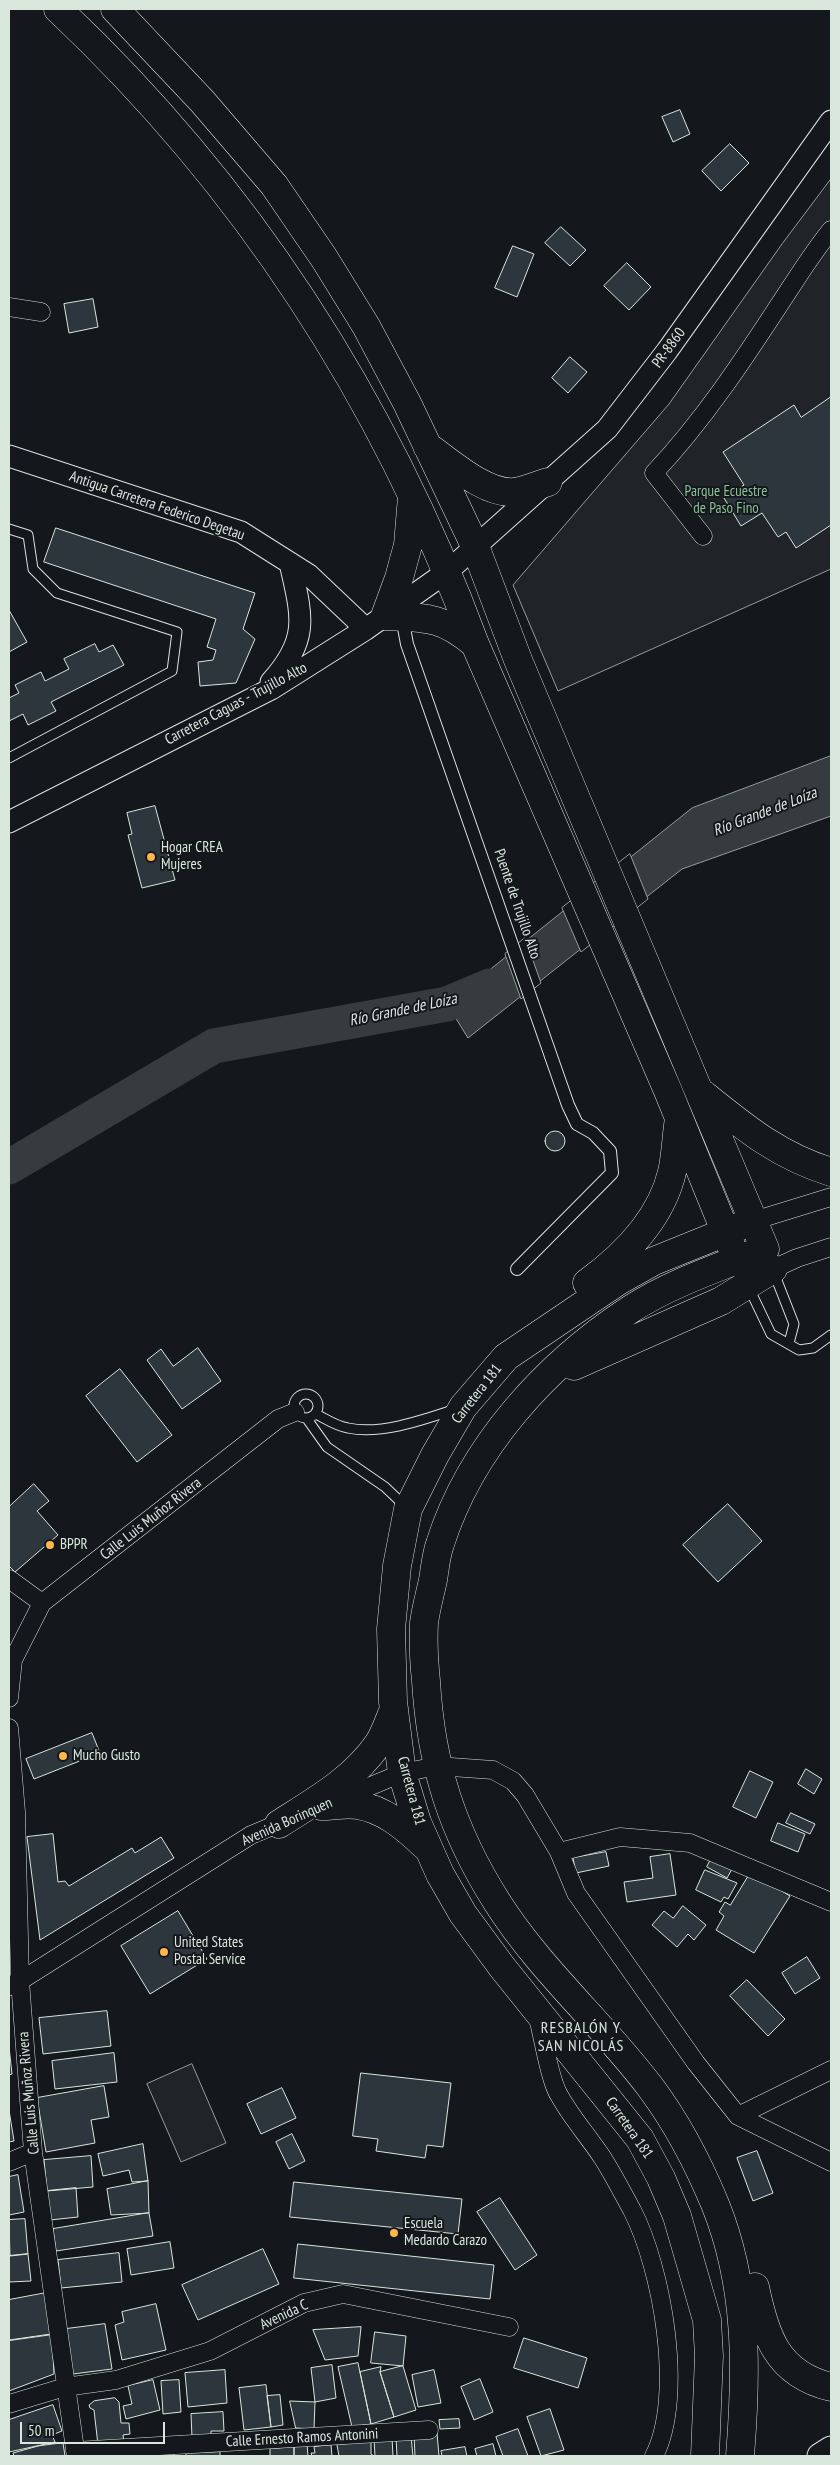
<!DOCTYPE html>
<meta charset="utf-8">
<style>
body{margin:0}
#map{position:relative;width:840px;height:2465px;overflow:hidden;background:#14181c;font-family:"PT Sans Narrow",sans-serif}
canvas{display:block}
.frame{position:absolute;inset:0;border:10px solid #d8e6dc;pointer-events:none}
.scale{position:absolute;left:20px;top:2422px;width:145px;height:22px;box-sizing:border-box;border:2px solid #d8e6dc;border-top:0;padding-left:6px;font-size:15px;line-height:18px;white-space:nowrap;color:#d8e6dc;-webkit-text-stroke:4px #14181c;paint-order:stroke}
</style>
<div id="map">
<canvas width="840" height="2465"></canvas>
<div class="frame"></div>
<div class="scale">50 m</div>
</div>
<script>
const ctx = document.querySelector('canvas').getContext('2d');
ctx.lineJoin = 'round';
function fill(path, color) { ctx.fillStyle = color; ctx.fill(path, 'evenodd'); }
function trace(path, color, width, dash) { ctx.strokeStyle = color; ctx.lineWidth = width; ctx.lineCap = dash ? 'butt' : 'round'; ctx.setLineDash(dash || []); ctx.stroke(path); }
function drawText(font, color, halo, rows, align = 'center') {
  ctx.font = font + ' "PT Sans Narrow",sans-serif'; ctx.lineWidth = 4; ctx.setLineDash([]); ctx.textBaseline = 'middle'; ctx.strokeStyle = halo; ctx.fillStyle = color; for (const [text, x, y, turn = 0] of rows) {
    ctx.save(); ctx.translate(x, y); ctx.rotate((+turn || 0) * Math.PI / 180); ctx.textAlign = isNaN(turn) ? turn : align; if (halo) ctx.strokeText(text, 0, 0); ctx.fillText(text, 0, 0); ctx.restore();
  }
}
const green = new Path2D(`
 M831,179v390l-273,122 -45,-106 156,-181 113,-160z
 M192,2064l34,79 -45,19 -34,-78z`);
fill(green, '#202428');
trace(green, '#939e99', 1);
const water = new Path2D(`
 M831,756v60l-149,53 -214,169 -21,-34 245,-196z`);
fill(water, '#363b3e');
trace(water, '#939e99', 1);
const pier = new Path2D(`
 M630,854l18,45 -67,53 -19,-44z
 M525,938l16,45 -20,16 -16,-45z`);
fill(pier, '#14181c');
trace(pier, '#939e99', 1);
trace(new Path2D(`
 M9,1167l205,-121 233,-42 43,-18`), '#363b3e', 35);
const building = new Path2D(`
 M680,110l10,24 -17,8 -11,-25z
 M730,144l19,19 -28,28 -19,-20z
 M561,227l25,23 -16,16 -25,-23z
 M513,246l21,8 -17,43 -22,-9z
 M627,263l24,24 -22,23 -25,-24z
 M93,299l5,28 -29,6 -5,-29z
 M570,357l17,15 -19,21 -16,-15z
 M831,397v128l-35,23 -10,-16 -8,5 -16,-24 -21,13 -17,-28 20,-13 -21,-33 71,-47 7,12z
 M56,528l199,65 -12,36 12,10 -19,44 -36,3 -2,-24 15,-2 3,-10 -9,-3 9,-28 -172,-57z
 M9,610l18,32 -18,10z
 M95,644l4,8 14,-7 11,20 -73,37 5,9 -28,14 -5,-11 -14,7v-23l10,-5 -4,-8 26,-13 4,9 24,-12 -5,-10z
 M155,806l20,74 -33,8 -14,-53 4,-1 -5,-21z
 M545 1141a10 10 0 1 1 20 0a10 10 0 1 1-20 0Z
 M198,1348l23,33 -39,28 -35,-49 14,-11 12,17z
 M120,1369l52,66 -35,27 -51,-66z
 M34,1484l15,17 -12,10 21,24 -43,37 -6,-6v-59z
 M728,1504l34,37 -44,41 -35,-37z
 M92,1733l8,20 -66,26 -8,-20z
 M806,1769l16,10 -8,15 -16,-10z
 M750,1771l23,11 -17,36 -23,-11z
 M791,1813l24,11 -5,10 -24,-11z
 M778,1823l27,11 -7,18 -27,-11z
 M53,1834l5,48 7,-1 4,5 63,-38 3,5 26,-16 13,21 -134,82 -13,-103z
 M606,1852l3,14 -33,7 -3,-15z
 M670,1854l6,41 -49,7 -3,-20 29,-4 -3,-21z
 M711,1859l21,10 -5,9 -20,-11z
 M705,1870l32,13 -9,16 -4,-2 -3,5 -25,-12z
 M751,1872l39,24 -36,57 -38,-23 8,-14 -5,-4 6,-10 5,3z
 M683,1906l23,19 -12,15 -6,-6 -11,13 -25,-22 12,-14 9,7z
 M178,1911l29,48 -57,35 -29,-48z
 M807,1957l13,21 -25,16 -13,-21z
 M747,1980l38,39 -17,17 -38,-40z
 M107,2011l4,35 -68,8 -4,-36z
 M9,2047l3,27 -3,1z
 M114,2053l3,29 -62,7 -3,-28z
 M361,2073l90,10 -8,64 -16,-2 -2,13 -49,-7 2,-12 -25,-3z
 M104,2086l5,31 -18,3 4,23 -49,9 -9,-54z
 M282,2088l14,30 -35,16 -14,-30z
 M9,2110l5,31 -5,1z
 M292,2134l13,27 -16,8 -13,-27z
 M143,2144l5,37 -16,1 -3,-12 -26,6 -5,-22z
 M757,2151l16,42 -20,8 -16,-43z
 M91,2156l2,31 -46,4 -3,-31z
 M18,2175l6,37 -15,3v-38z
 M148,2181l1,32 -38,2 -4,-26z
 M294,2182l168,17 -4,35 -168,-17z
 M76,2188l2,29 -28,3 -3,-29z
 M500,2198l37,57 -22,15 -38,-58z
 M149,2213l4,23 -97,15 -3,-22z
 M25,2219l3,35 -18,2 -1,-36z
 M170,2242l4,26 -43,7 -4,-26z
 M298,2244l196,21 -4,34 -196,-21z
 M263,2249l16,35 -81,36 -16,-35z
 M119,2253l3,29 -61,6 -3,-28z
 M28,2254l3,27 -22,1v-26z
 M46,2293l5,41 -42,6v-40z
 M156,2304l10,46 -44,10 -7,-35 9,-3 -2,-10z
 M105,2324l7,45 -39,5 -7,-45z
 M361,2327l-3,29 -33,4 -12,-30z
 M375,2332l31,4 -3,30 -32,-3z
 M52,2335l2,39 -45,17v-50z
 M524,2338l63,20 -9,30 -64,-20z
 M358,2363l13,61 -19,3 -14,-60z
 M332,2365l4,33 -21,4 -4,-34z
 M403,2366l13,44 -22,7 -14,-45z
 M381,2367l-1,5 14,45 -23,7 -11,-52z
 M225,2370l2,33 -39,4 -3,-34z
 M434,2370l7,33 -23,4 -6,-32z
 M480,2379l13,33 -19,8 -13,-33z
 M153,2380l7,30 -34,9 -3,-13 9,-2 -4,-18z
 M179,2380l2,32 -18,2 -2,-33z
 M266,2385l5,42 -27,3 -5,-42z
 M280,2395l3,30 -12,2 -4,-31z
 M115,2398l4,4 2,21h8l1,11 -7,1 1,8 -26,2 -4,-35 -4,-2 -1,-3 5,-4z
 M290,2401l25,1 -1,27 -18,-1z
 M53,2405l9,26 -10,4 3,7 -46,10v-32z
 M550,2409l14,41 -23,6 -14,-39z
 M223,2412l1,19h-13v5l-19,1 -1,-23z
 M459,2419l1,9 -20,1 -1,-9z
 M518,2429l10,27h-25l-7,-19z
 M437,2433l2,23h-24l-1,-21z
 M411,2436l2,20h-16l-1,-19z
 M392,2437l1,19h-18l-1,-17z
 M371,2441v13l3,2h-35l-2,-11z
 M63,2443l2,13h-51l-1,-3 25,-7z
 M307,2444l1,12h-14v-11z
 M493,2444l3,12h-19l-2,-7z
 M331,2445l1,11h-20l-1,-3h4l-1,-6z
 M294,2447v9h-24v-7z
 M465,2447l2,9h-25l-1,-5z
 M220,2452v4h-34v-3z
 M148,2453h26v3h-26z`);
fill(building, '#2c363c');
trace(building, '#d8e6dc', 1);
const service = new Path2D(`
 M9,529l19,6 5,34 24,24 120,39 -5,39 -163,87
 M774,1273l20,51 -5,19
 M749,1288l22,46 28,16 14,-2 18,-13
 M294 1406a12 12 0 1 1 24 0a12 12 0 1 1-24 0Z
 M316,1414c10,5 20,12 32,14 32,7 75,-8 105,-18
 M307,1419l20,28 58,40 21,20`);
const pedestrian = new Path2D(`
 M402,617l5,27 161,461 9,19 16,9 17,18 2,22 -95,96`);
const minor = new Path2D(`
 M9,307l32,5
 M703,536l-49,-63c49,-52 90,-114 129,-174 16,-24 30,-47 48,-69
 M753,1221l78,-24
 M773,1269l24,-11 34,-11
 M9,1579l33,24
 M9,1698l4,-38 29,-57 236,-184 17,-7
 M9,1728l7,84 4,169 13,171 43,304
 M337,1800l65,-27 35,-7 56,4 20,11 12,14 34,57 17,41 120,170 42,53 93,46
 M559,1852l61,-15 70,6 141,59
 M9,1986l11,-5 231,-146 36,-15
 M538,2018c5,19 12,63 21,77 12,22 29,41 43,62 11,17 20,35 30,53 30,58 53,186 22,246
 M738,2116l93,-46
 M9,2162l24,-10
 M9,2404l56,-17 51,-7 94,-29 94,-48 39,-9 166,33
 M75,2451l354,-21`);
const tertiary = new Path2D(`
 M9,456l232,76 68,43 57,54
 M271,682c39,-43 31,-66 19,-119
 M9,822l262,-133 95,-60 82,-58 159,-142 60,-78 164,-230`);
const secondary = new Path2D(`
 M820,2456l11,-7`);
const primary = new Path2D(`
 M58,9c189,178 327,392 417,635l193,447 64,157
 M115,9l87,92 72,84 50,73 42,68 41,77 68,143 43,114 247,589c-45,18 -94,34 -134,60 -84,55 -160,137 -191,235 -4,11 -5,24 -7,36 -3,14 -7,28 -9,43 -1,19 0,39 2,58 5,84 26,150 71,221 43,68 106,122 154,186 26,35 47,75 64,116 33,81 32,166 25,252
 M427,446c23,16 59,49 88,46 11,-2 23,-7 33,-10
 M412,497l-4,48 -9,33 -14,38c42,2 56,0 90,28
 M703,1094c42,34 76,62 128,78
 M587,1283c37,-27 74,-64 85,-111 4,-17 4,-36 7,-53
 M574,1366l147,-65 52,-32
 M321,1806c11,0 25,-3 36,-1 27,4 48,22 67,40
 M279,1824c36,-23 74,-44 99,-80 7,-10 11,-24 16,-35
 M755,2287c10,49 22,87 76,100
 M705,2456l4,-100 -2,-36 -30,-104 -16,-38 -21,-39 -138,-172 -39,-53 -23,-40 -23,-52 -15,-49 -9,-71 -2,-73 6,-63 11,-57 27,-54 28,-48 43,-50 114,-77 34,-19 99,-40`);
trace(service, '#d8e6dc', 11);
trace(pedestrian, '#d8e6dc', 14);
trace(minor, '#d8e6dc', 19);
trace(tertiary, '#d8e6dc', 23);
trace(secondary, '#d8e6dc', 27);
trace(primary, '#d8e6dc', 29);
trace(service, '#14181c', 9);
trace(pedestrian, '#14181c', 12);
trace(minor, '#14181c', 18);
trace(tertiary, '#14181c', 21);
trace(secondary, '#14181c', 25);
trace(primary, '#14181c', 28);
for (const [x, y, r, color] of [
 [151,857,5,"#ffb74d"],
 [50,1545,5,"#ffb74d"],
 [63,1756,5,"#ffb74d"],
 [164,1952,5,"#ffb74d"],
 [394,2233,5,"#ffb74d"]
]) { const dot = new Path2D(); dot.arc(x, y, r, 0, 2 * Math.PI); ctx.fillStyle = color; ctx.fill(dot); trace(dot, '#14181c', 2); }
drawText('15px', '#d8e6dc', '#14181c', [
 ["PR-8860",669,348,-54],
 ["Antigua Carretera Federico Degetau",157,506,19],
 ["Carretera Caguas - Trujillo Alto",236,704,-28],
 ["Puente de Trujillo Alto",517,904,71],
 ["Carretera 181",477,1394,-52],
 ["Calle Luis Muñoz Rivera",151,1519,-38],
 ["Carretera 181",411,1791,75],
 ["Avenida Borinquen",287,1822,-24],
 ["Calle Luis Muñoz Rivera",29,2093,-95],
 ["Carretera 181",629,2128,55],
 ["Avenida C",284,2315,-25],
 ["Calle Ernesto Ramos Antonini",302,2438,-3]
]);
drawText('15px', '#8ac095', '#14181c', [
 ["Parque Ecuestre",726,492],
 ["de Paso Fino",726,509]
]);
drawText('15px', '#d8e6dc', '#14181c', [
 ["Hogar CREA",161,848],
 ["Mujeres",161,865],
 ["BPPR",60,1545],
 ["Mucho Gusto",73,1756],
 ["United States",174,1943],
 ["Postal Service",174,1960],
 ["Escuela",404,2224],
 ["Medardo Carazo",404,2241]
], 'left');
drawText('italic 16px', '#d8e6dc', '#14181c', [
 ["Río Grande de Loíza",765,812,-21],
 ["Río Grande de Loíza",403,1010,-12]
]);
ctx.letterSpacing = '1px';
drawText('16px', '#d8e6dc', '#14181c', [
 ["RESBALÓN Y",581,2028],
 ["SAN NICOLÁS",581,2046]
]);
ctx.letterSpacing = '0px';
</script>
